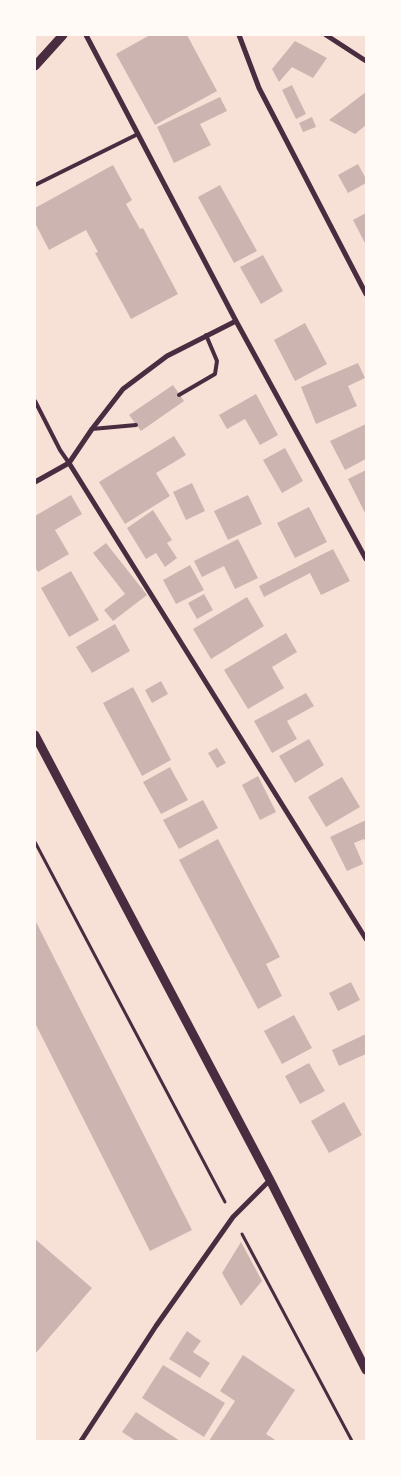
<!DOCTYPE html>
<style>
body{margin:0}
#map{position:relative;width:401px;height:1476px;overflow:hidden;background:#f7e1d7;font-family:"DM Sans",sans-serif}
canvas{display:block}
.frame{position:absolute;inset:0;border:36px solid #fffaf5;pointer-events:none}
</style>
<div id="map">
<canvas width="401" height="1476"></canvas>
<div class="frame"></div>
</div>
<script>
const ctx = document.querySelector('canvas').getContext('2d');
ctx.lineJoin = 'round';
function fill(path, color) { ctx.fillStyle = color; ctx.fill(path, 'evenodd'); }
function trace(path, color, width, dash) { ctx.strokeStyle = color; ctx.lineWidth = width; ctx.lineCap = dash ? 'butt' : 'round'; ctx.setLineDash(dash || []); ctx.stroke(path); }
fill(new Path2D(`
 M150,35h37l30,56 -62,34 -39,-71z
 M295,41l32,17 -14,20 -21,-11 -13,15 -7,-13z
 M292,85l14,29 -10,5 -14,-29z
 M366,92v33l-11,9 -26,-14z
 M220,97l7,14 -27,13 11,21 -37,18 -17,-36z
 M312,117l4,10 -13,5 -4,-9z
 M358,164l8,15v4l-18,10 -10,-18z
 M113,165l19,35 -6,4 14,25 3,-1 35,66 -47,25 -36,-66 3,-1 -12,-22 -37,20 -14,-27v-15z
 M220,185l37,66 -23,12 -36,-66z
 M366,213v32l-13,-25z
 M263,255l20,36 -22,13 -21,-37z
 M305,323l22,41 -32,17 -21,-41z
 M358,363l7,15 -17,8 9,20 -41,18 -15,-37z
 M173,385l11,16 -43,30 -12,-16z
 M256,394l22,41 -18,10 -15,-26 -18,10 -8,-14z
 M366,424v35l-21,11 -15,-29z
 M174,436l12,19 -30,18 14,23 -45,28 -26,-42z
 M285,448l18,33 -21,12 -19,-33z
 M366,470v45l-18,-36z
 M192,483l13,28 -19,9 -13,-28z
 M71,495l11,19 -27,16 14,24 -31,18 -3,-5v-51z
 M248,495l14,29 -34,16 -14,-29z
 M309,507l18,35 -32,16 -18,-35z
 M153,510l19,30 -5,3 10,15 -12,9 -9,-14 -10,6 -19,-31z
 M238,539l20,39 -23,11 -11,-23 -22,11 -8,-16z
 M106,543l41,52 -34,26 -9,-11 21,-16 -32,-41z
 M333,549l17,32 -29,14 -11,-22 -46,24 -5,-11z
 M190,565l14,25 -28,14 -13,-24z
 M71,571l28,49 -30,17 -28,-49z
 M204,594l9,16 -16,9 -9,-16z
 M247,597l17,29 -53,33 -18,-30z
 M115,624l15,27 -38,22 -16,-26z
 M286,633l11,19 -25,15 12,21 -36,21 -24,-39z
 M161,681l7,13 -16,9 -7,-13z
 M133,687l38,73 -29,16 -39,-73z
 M306,693l8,13 -27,15 10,18 -25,14 -18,-32z
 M309,739l15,26 -29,18 -16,-27z
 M217,748l9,15 -9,5 -9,-15z
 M170,767l18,33 -27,14 -18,-32z
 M258,776l18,36 -16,8 -18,-35z
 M342,777l18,30 -34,20 -18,-30z
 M203,800l15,28 -39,21 -16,-29z
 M366,820v22l-2,-3 -10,4 9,21 -16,7 -17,-34z
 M218,839l62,118 -14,7 16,32 -24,13 -79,-149z
 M35,920l157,310 -42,21 -115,-228z
 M351,982l9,18 -22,11 -9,-18z
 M294,1015l18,33 -30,16 -18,-33z
 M366,1034v20l-27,12 -7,-16z
 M309,1063l16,28 -25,13 -15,-28z
 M344,1102l18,33 -33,18 -18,-32z
 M35,1239l57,49 -57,66z
 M241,1242l21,39 -21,25 -19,-33z
 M187,1331l14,10 -8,11 17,11 -10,15 -31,-19z
 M243,1355l52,35 -29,44 11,7h-68l26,-40 -15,-10z
 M163,1365l62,38 -21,34 -62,-39z
 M136,1412l44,29h-44l-14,-9z`), '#ccb4b1');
trace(new Path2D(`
 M35,842l190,360
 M242,1234l110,207`), '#4a2c40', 3);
trace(new Path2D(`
 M35,185l103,-51
 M179,395l36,-21 2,-13 -11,-26
 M35,401l25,49 9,13
 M92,429l44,-4`), '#4a2c40', 4);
trace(new Path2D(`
 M86,35l150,286 130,238
 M239,35l20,53 107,206
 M326,35l40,26
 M69,463l297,476
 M35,482l34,-19 23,-34 31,-40 44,-33 69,-35
 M81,1441l75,-115 77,-109 37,-37`), '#4a2c40', 5);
trace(new Path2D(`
 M35,66l28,-31
 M35,735l235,445 96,190`), '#4a2c40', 9);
</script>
